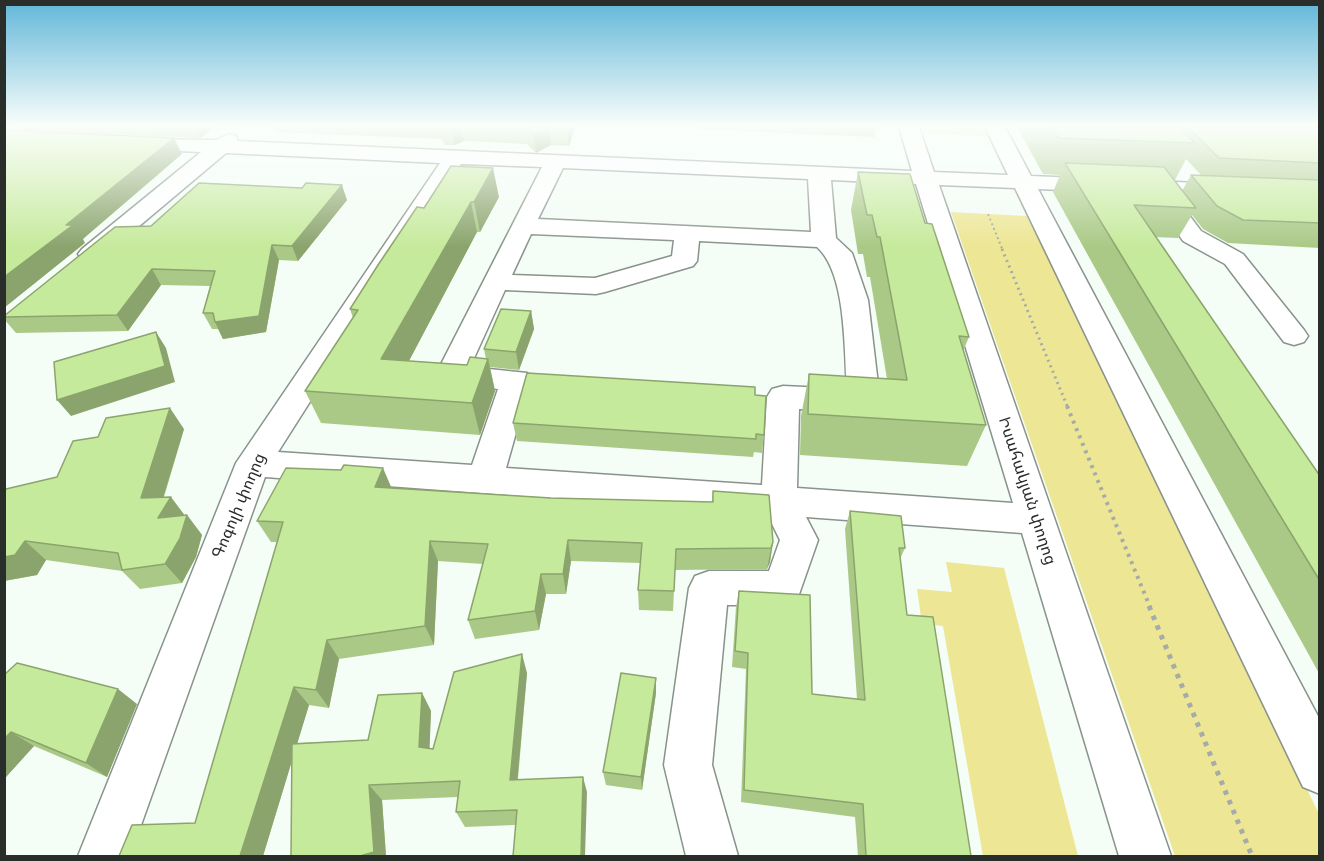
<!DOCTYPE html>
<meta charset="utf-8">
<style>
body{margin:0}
#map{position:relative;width:1324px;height:861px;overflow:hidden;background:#f4fdf6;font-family:Georgia,serif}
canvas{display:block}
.frame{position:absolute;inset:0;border:6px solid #2a2e2b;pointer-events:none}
</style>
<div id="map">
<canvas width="1324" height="861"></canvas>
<div class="frame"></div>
</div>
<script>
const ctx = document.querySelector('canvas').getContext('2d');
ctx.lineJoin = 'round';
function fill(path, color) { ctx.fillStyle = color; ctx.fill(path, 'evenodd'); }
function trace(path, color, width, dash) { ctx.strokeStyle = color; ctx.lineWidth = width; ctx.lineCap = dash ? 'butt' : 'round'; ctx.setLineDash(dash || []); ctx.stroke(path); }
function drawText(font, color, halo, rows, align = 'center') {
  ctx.font = font + ' Georgia,"Noto Sans Armenian",serif'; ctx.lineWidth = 6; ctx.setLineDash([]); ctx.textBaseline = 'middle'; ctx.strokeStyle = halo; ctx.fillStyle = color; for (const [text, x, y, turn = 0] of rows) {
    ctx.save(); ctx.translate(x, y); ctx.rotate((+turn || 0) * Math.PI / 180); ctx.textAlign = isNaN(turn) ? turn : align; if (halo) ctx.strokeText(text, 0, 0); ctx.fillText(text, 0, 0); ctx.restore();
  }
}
fill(new Path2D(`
 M922,127h61l5,9 -64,-3z
 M951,212l77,4 291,598v42h-144z
 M946,562l58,6 74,288h-95l-40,-230 -21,-2 -5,-35 35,3z`), '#ede694');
const minor = new Path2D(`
 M899,127h20l15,45 74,3 -23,-48h20l26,49 289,12v14l-146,-7 27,36 42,23 61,76 4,6 -4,6 -10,3 -10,-3 -59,-78 -42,-23 -32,-47 -113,-5 282,531v74l-17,-7 -288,-599 -76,-3 232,671h-52l-97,-323 -216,-16 12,23 -21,60 -14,5h-56l-15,160 26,91h-52l-22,-91 25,-177 6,-12 14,-5h60l11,-31 -13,-26 -502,-37 -135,379h-52l158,-393 204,-300 -214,-10 -126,106 -9,3 -9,-3 -4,-5 4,-5 119,-97 -69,-3 -7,-2 -3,-4 3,-4 91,1 13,-6 7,2 2,5 674,30zM461,164l81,3 -107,209 4,7 59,6 -26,76 -194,-13zM563,168l245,11 3,53 -273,-13zM831,180l85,4 97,319 -216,-15 2,-79 65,3 11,-3 5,-8 -12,-101 -16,-47 -16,-15zM531,234l143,6 -2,16 -77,22 -83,-3zM699,241l118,6c30,27 27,104 30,142l-64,-3 -11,3 -5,8 -5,88 -256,-17 25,-88 -4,-7 -57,-6 35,-77 91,4 9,-2 88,-26 4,-5z`);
trace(minor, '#89928b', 3);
trace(new Path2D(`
 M952,127l3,7
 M988,214l15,37`), '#a5aca7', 2, [2, 3]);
trace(new Path2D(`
 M1002,249l66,159`), '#a5aca7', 3, [2, 4]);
trace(new Path2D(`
 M1067,406l83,201`), '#a5aca7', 4, [3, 5]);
trace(new Path2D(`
 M1149,606l103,250`), '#a5aca7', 5, [4.5, 6]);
fill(minor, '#fff');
fill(new Path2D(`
 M18,127h196l-13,11 -181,-8z
 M274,127h301l-6,19 -18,-1 -15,8 -9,-9 -63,-3 -9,4h-10l-4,-6 -165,-7z
 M698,127h178l-2,10 -176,-8z
 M1017,127h303v121l-92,-5 -25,-14 -11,-14 -14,23 -23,-1 165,239v199l-267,-483 7,-17 -17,-1zM1186,159l15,16h-10l-9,16 -9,-12 2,1z
 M858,172l67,51 44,114 -6,14 23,74 -19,41 -167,-11 1,-39 8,-42 78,5 -17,-102h-3l-4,-23h-5l-7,-44z
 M499,197l-19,35h-3l-68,129 58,4 19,-6 -2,-10 47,-38 3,18 -15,41 -29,-3 5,24 -15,44 -159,-12 -16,-32 48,-73 -3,-9 74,-101z
 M347,200l-49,61 -19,-1 -13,72 -43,7 -5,-10h-6l-9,-16 7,-27 -49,-1 -33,46 -112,2 -12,-14v-3l147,-90z
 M755,395l9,40 -2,18 -8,-1 -1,5 -236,-16 -4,-18z
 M184,429l-20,68 21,19 2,-1 15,20 -6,22 -14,26 -42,6 -18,-18 -76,-11 -9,15 -33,6 53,-104z
 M392,488l159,10 161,4 1,-11 60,51 -3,20 -3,7 -92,1 -2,41 -34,-1 -1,-20 3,-27 -70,-2 -5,33h-20l-7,36 -64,9 -7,-19 15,-56 -45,-3 -4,84 -95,14 -10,49 -20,-3 -12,38 71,-3 54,-47 9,18 -2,38h4l94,-76 -9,106 69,13 -72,33 -50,2 -9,-15 2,-15 -76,3 4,56h-95l1,-96 -29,96h-144l76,-33 82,-281h-6l-14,-21z
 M850,511l55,37 -5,11 7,56 64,241h-113l-3,-39 -114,-15 5,-133 -14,-2 4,-60 3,-16 73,103 45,5 -12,-170z
 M4,675l133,29 -30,73 -73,-31 -28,31 -2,-1z
 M656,693l-14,97 -36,-5 -3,-13z`), '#aac986');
fill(new Path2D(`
 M196,127h18l-13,11z
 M451,127h10l3,14 -9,4z
 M549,127l2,18 -15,8 -3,-20z
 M567,127h8l-6,19z
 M174,138l8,16 -99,85 2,4 -81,65v-31l62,-52z
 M493,168l6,29 -19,35 -6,-30z
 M342,185l5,15 -49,61 -6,-15z
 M471,202l6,30 -84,159 -12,-32z
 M272,245l7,15 -13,72 -43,7 -8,-17z
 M152,269l9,16 -33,46 -11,-16z
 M531,311l3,18 -15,41 -3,-18z
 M156,332l10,16 9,34 -104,34 -14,-16z
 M488,359l7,32 -15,44 -8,-32z
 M170,408l14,21 -27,89 -16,-20z
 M383,468l9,21 -17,-2z
 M171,497l15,20 -28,1z
 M187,515l15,20 -6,22 -14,26 -17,-19z
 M568,540l3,21 -5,33 -3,-20z
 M25,541l21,19 -9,15 -33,6v-24z
 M430,541l8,20 -4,84 -9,-19z
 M773,542l-3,20 -3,7 4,-21z
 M541,574l5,20 -7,36 -4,-19z
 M327,640l12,19 -10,49 -13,-18z
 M522,654l5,19 -11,122 -6,-15z
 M656,678v15l-14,97 -1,-13z
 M294,687l15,18 -46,151h-23z
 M118,689l19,15 -30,73 -21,-14z
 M422,693l9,18 -2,52 -10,-16z
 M11,732l23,14 -28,31 -2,-1v-37z
 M583,777l4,15 -2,64h-4z
 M369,785l13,15 4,56h-26z`), '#8ba46d');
const building = new Path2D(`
 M526,127h23l-16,6z
 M1051,127h127l17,16 -137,-5z
 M1188,127h132v36l-101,-5z
 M4,130l170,8 -108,87h7l-69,52z
 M1065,163l99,4 32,41 -62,-3 186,271v105z
 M451,166l42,2 -19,34h-3l-90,157 86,6 3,-8 18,2 -16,44 -167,-12 53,-81 -8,-1 28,-44 39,-58 7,1z
 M858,172l52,2 15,49 7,1 37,113 -10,-1 27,89 -178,-11 1,-40 98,6 -27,-143h-3l-5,-22h-5z
 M1191,175l129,5v43l-77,-3 -26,-14z
 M199,183l103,5 4,-5 36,2 -50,61 -20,-1 -13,71 -44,6 -2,-9h-10l12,-42 -63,-2 -35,46 -113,2v-1l111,-89 36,-1z
 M501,309l30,2 -15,41 -32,-3z
 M156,332l9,34 -108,34 -3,-38z
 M527,373l228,14v8l11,1 -2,39 -8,-1v5l-243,-16z
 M170,408l-29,90 30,-1 -13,21 29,-3 -7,23 -15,26 -43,6 -4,-17 -93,-12 -10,14 -11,2v-65l2,-3 51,-12 16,-36 25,-4 8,-19z
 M344,465l39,3 -8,19 176,11 162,4v-11l56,4 4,47 -2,6 -95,1 -2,42 -36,-1 4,-47 -74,-3 -5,34h-22l-6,37 -67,9 20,-76 -58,-3 -5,85 -98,14 -11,50 -22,-3 -54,169h-121l13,-31 63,-2 88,-301 -26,-1 29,-53 55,2z
 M850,511l51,5 4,32h-6l8,67 26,2 38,239h-105l-3,-52 -119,-14 4,-137 -13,-2 4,-60 71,4 2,99 53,6z
 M522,654l-12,126 73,-3 -2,79h-68l4,-46 -61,2 4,-31 -91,4 5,67 -14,4h-69l1,-112 76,-4 10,-45 44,-2 -3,54 14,2 21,-77z
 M17,663l101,26 -32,74 -75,-31 -7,7v-64z
 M621,673l35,5 -15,99 -38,-5z`);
fill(building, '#c6ea9c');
trace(building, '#8ba46d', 1.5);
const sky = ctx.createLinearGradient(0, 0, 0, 247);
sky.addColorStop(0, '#61b6d8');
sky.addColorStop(0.51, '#fafefb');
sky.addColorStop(1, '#fafefb00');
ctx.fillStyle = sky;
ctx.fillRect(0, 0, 1324, 247);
drawText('16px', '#2a2e2b', '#fff', [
 ["Իսահակյան փողոց",1027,491,72],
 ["Գոգոլի փողոց",239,506,-67]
]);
</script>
